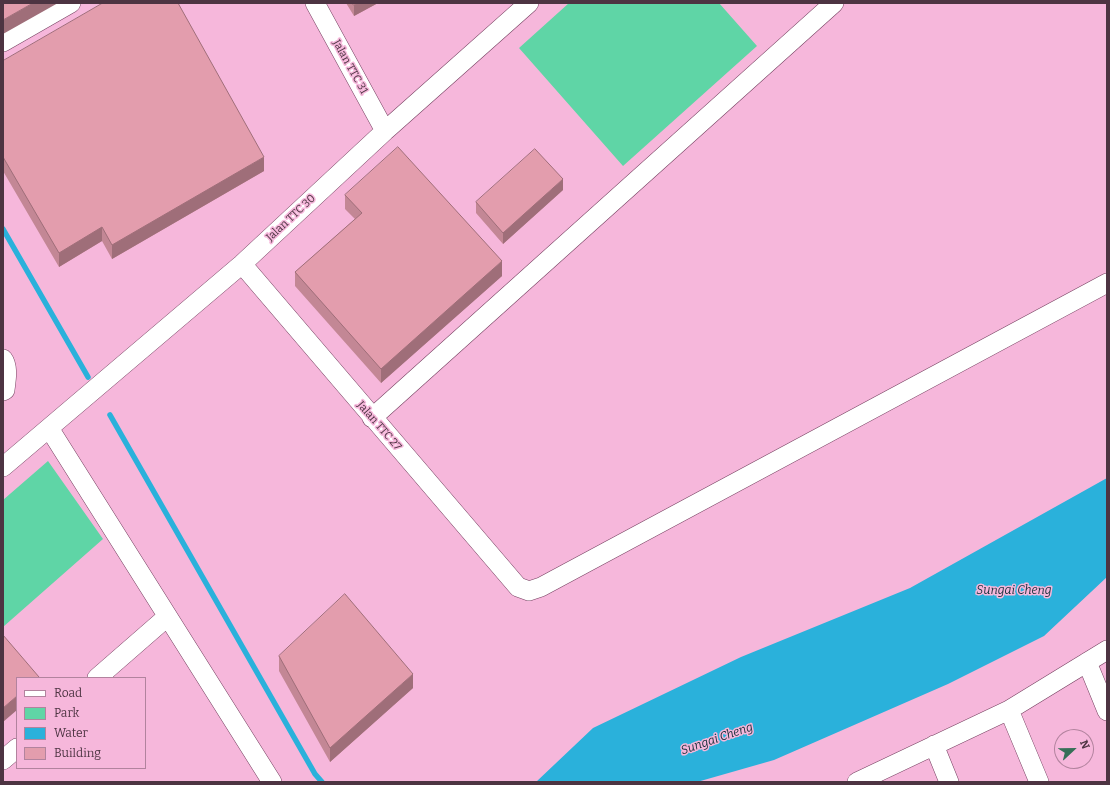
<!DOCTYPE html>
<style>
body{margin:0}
#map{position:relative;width:1110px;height:785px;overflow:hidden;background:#f6b7db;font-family:Bitter,serif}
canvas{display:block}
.frame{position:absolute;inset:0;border:4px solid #4d3442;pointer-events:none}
.legend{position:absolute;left:16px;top:677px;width:130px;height:92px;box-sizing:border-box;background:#f6b7db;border:1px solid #b2839e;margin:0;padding:5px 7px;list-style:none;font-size:12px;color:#4d3442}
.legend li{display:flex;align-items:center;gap:8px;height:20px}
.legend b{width:20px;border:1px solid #b2839e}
.north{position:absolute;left:1054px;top:729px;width:40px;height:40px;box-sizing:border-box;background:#f6b7db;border:1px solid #b2839e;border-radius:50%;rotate:68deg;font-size:11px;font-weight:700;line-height:16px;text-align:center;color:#4d3442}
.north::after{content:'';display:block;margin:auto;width:14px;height:18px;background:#366f57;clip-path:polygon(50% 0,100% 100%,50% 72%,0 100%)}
</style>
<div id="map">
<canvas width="1110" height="785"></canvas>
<div class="frame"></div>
<ul class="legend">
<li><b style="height:5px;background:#fff"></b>Road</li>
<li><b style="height:11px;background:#5fd5a6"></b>Park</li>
<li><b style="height:11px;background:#2ab1db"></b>Water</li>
<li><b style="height:11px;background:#e39dad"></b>Building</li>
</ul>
<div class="north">N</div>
</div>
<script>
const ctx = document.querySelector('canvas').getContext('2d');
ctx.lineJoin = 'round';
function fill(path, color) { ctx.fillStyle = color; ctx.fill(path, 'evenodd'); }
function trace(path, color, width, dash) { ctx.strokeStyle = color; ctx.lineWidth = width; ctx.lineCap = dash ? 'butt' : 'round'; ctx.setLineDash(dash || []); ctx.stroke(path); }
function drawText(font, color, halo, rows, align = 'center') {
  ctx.font = font + ' Bitter,serif'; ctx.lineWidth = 3; ctx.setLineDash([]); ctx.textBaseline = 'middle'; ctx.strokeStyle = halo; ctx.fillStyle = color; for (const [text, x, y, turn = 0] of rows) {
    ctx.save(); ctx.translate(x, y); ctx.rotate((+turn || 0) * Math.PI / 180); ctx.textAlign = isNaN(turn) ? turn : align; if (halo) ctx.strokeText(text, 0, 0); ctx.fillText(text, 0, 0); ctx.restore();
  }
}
fill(new Path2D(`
 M569,3h150l38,43 -134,120 -104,-118z
 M48,461l55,78 -100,88v-127z`), '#5fd5a6');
fill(new Path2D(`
 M1107,478v99l-63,59 -96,48 -174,76 -77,22h-161l57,-54 148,-71 169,-69z`), '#2ab1db');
trace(new Path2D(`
 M3,229l85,148
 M110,415l205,359 7,8`), '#2ab1db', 5.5);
const minor = new Path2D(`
 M315,3l70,128
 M3,42l68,-39
 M242,264l276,323 11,4 12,-4 566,-304
 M3,359c6,8 3,22 2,31l-2,1
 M372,418l462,-415
 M49,428l223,354
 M3,467l239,-203 143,-133 144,-128
 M1087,662l20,49
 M97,678l70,-61
 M1009,710l30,72
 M934,745l15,37
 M3,760l14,-12
 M857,782l152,-72 98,-60`);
trace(minor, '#754060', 20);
trace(minor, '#fff', 19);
fill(new Path2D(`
 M346,3h32l-24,13z
 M3,61l261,110 -152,88 -10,-18 -43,26 -56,-96z
 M563,190l-60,54 -27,-31v-11z
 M345,195l157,81 -121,107 -86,-97v-14l60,-53 -10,-10z
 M279,656l134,32 -83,74 -51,-91z`), '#c38795');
fill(new Path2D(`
 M33,3h25l-55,31v-14z
 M358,3h20l-24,13v-11z
 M264,157v14l-152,88v-14z
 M563,179v11l-60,54v-11z
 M102,227v14l-43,26v-14z
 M502,261v15l-121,107v-14z
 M413,674v14l-83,74v-14z
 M17,696v14l-14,12v-14z`), '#9f6e79');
const building = new Path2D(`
 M3,3h30l-30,17z
 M103,3h75l86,154 -152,88 -10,-18 -43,26 -56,-96v-96z
 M352,3h6l-4,2z
 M398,147l104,114 -121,108 -86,-97 67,-59 -17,-18z
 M535,149l28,30 -60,54 -27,-31z
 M345,594l68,80 -83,74 -51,-92z
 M3,635l36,42 -1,1h-21v18l-14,12z`);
fill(building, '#e39dad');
trace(building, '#9f6e79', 1);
drawText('11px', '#4d3442', '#f6b7db', [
 ["Jalan TTC 31",350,67,61],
 ["Jalan TTC 30",291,218,-43],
 ["Jalan TTC 27",379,426,49]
]);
drawText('italic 12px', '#17313b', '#f6b7db', [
 ["Sungai Cheng",1014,591],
 ["Sungai Cheng",717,739,-19]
]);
</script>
